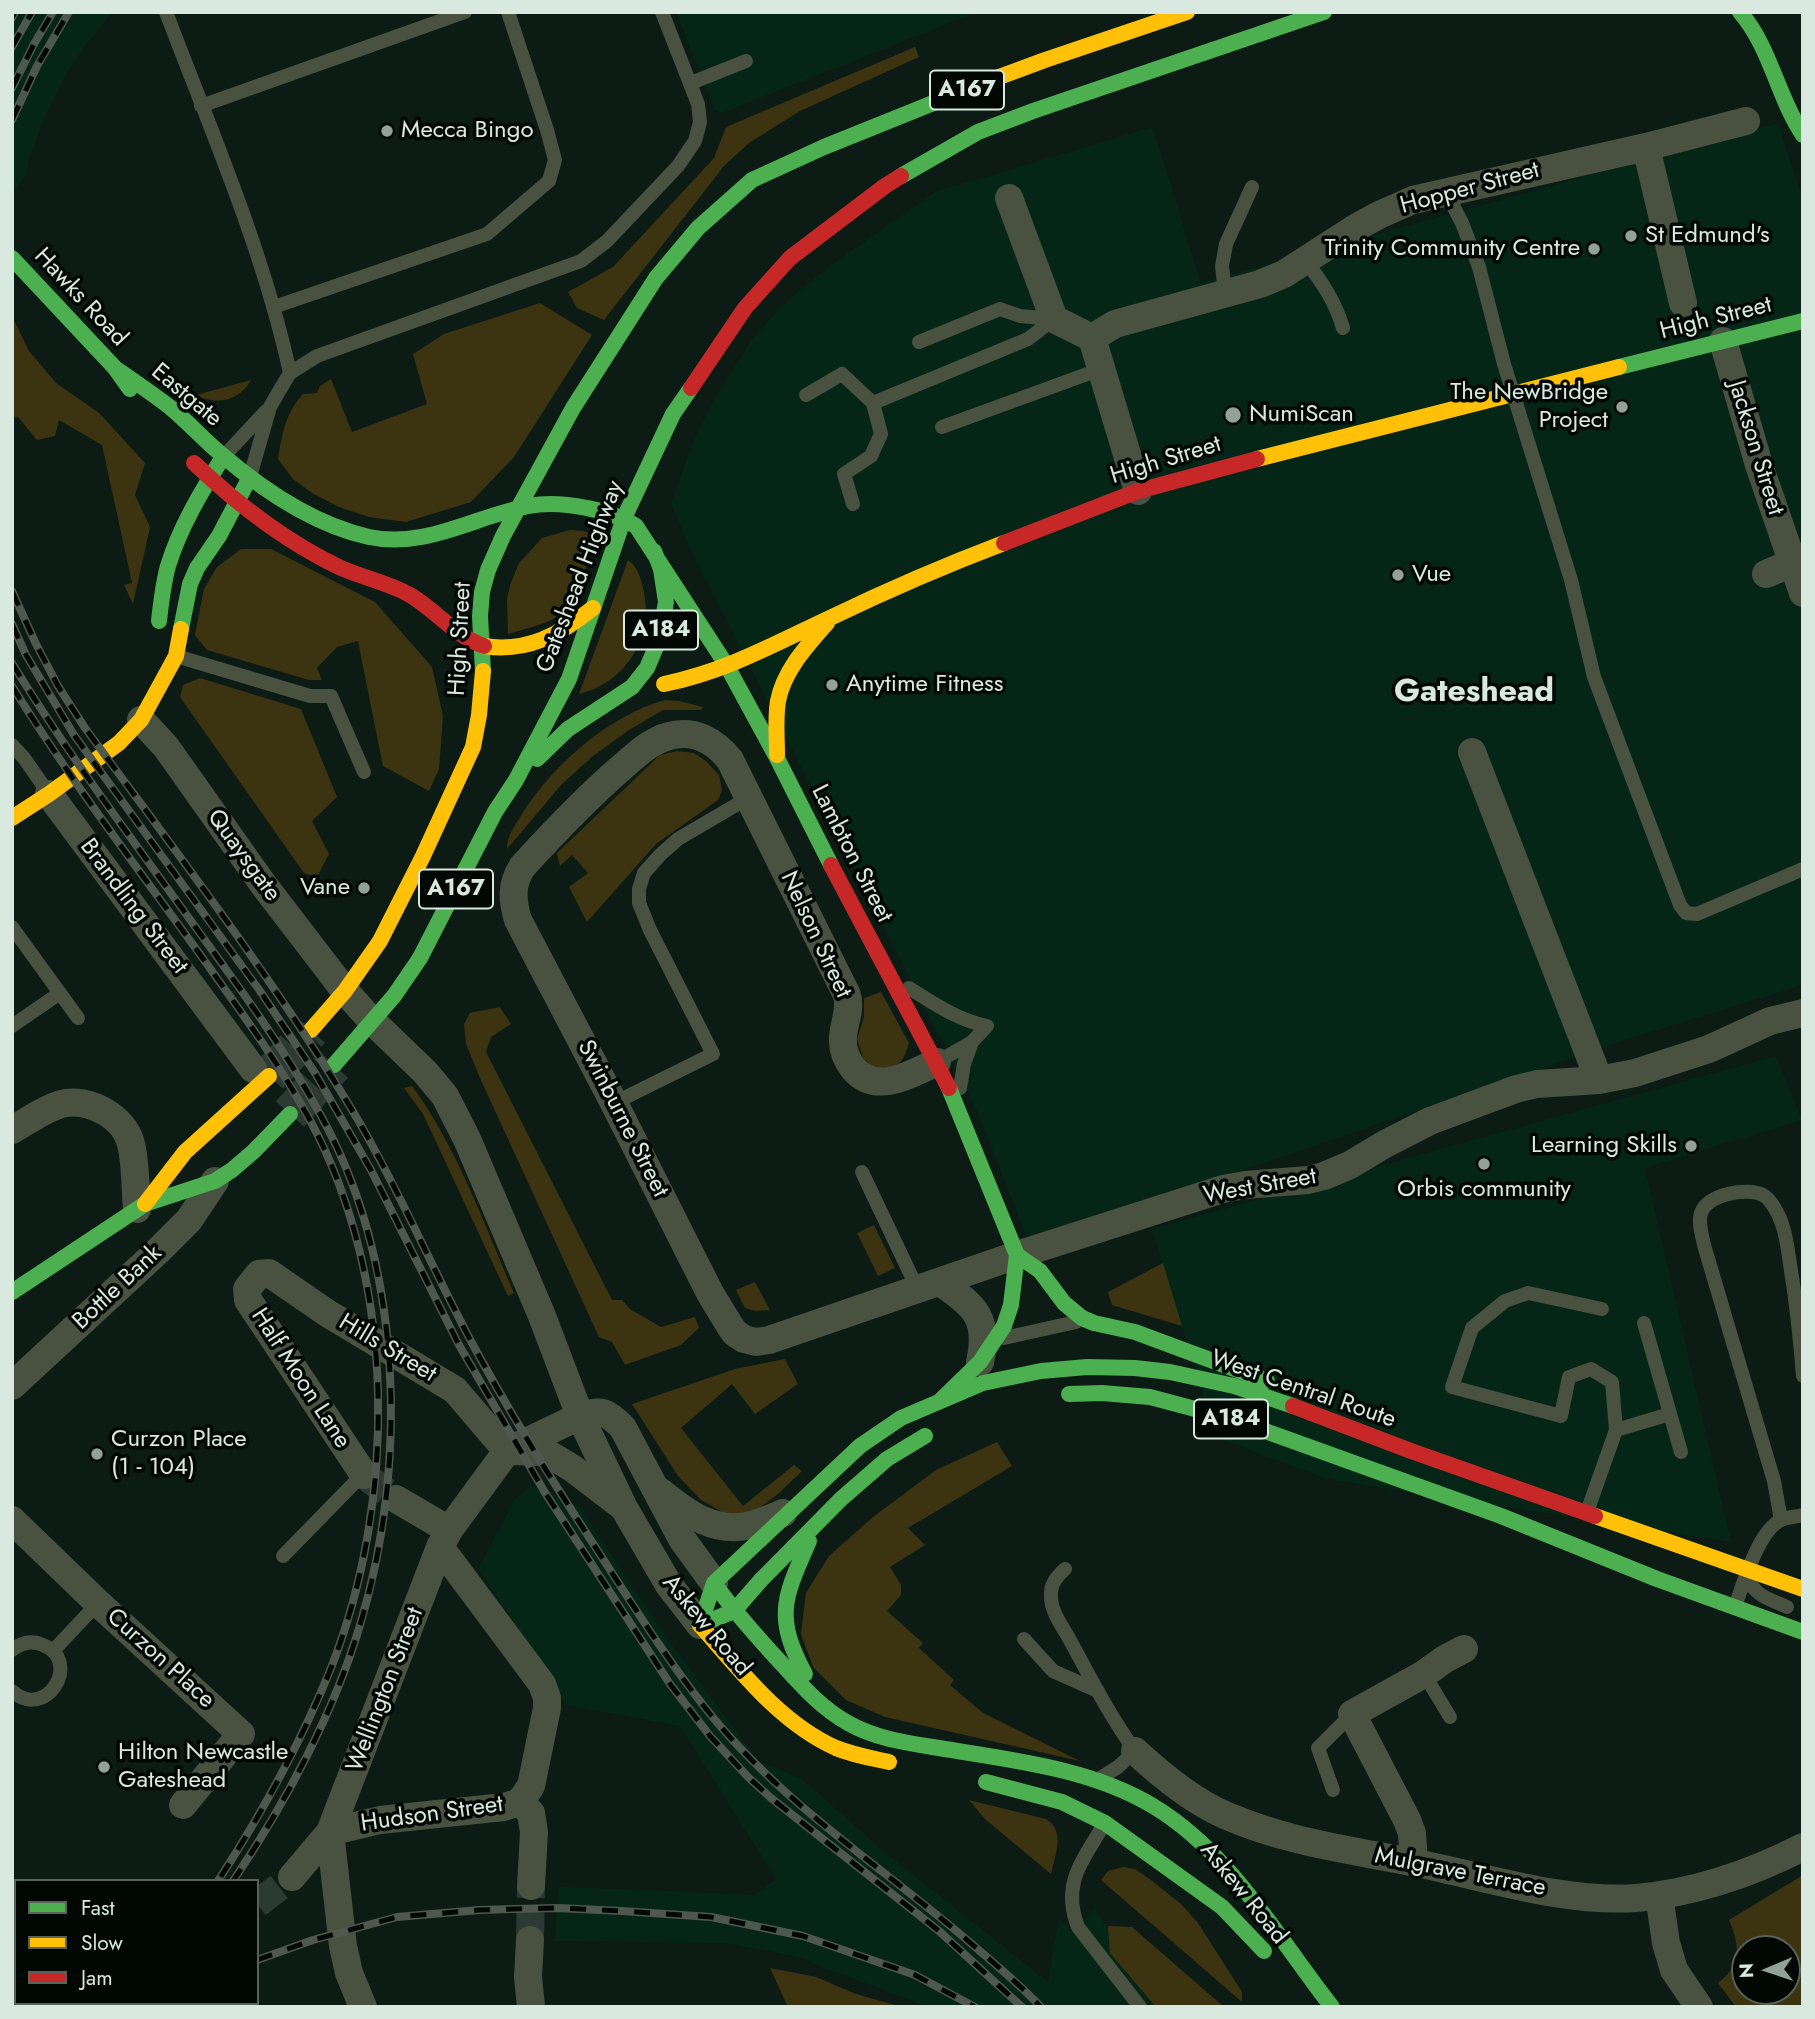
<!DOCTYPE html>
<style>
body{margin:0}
#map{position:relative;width:1815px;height:2019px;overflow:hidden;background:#0c1b14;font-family:Jost,sans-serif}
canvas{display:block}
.frame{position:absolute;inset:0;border:14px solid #dae9e0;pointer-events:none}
.legend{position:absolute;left:14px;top:1879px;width:245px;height:126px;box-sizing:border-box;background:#010804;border:2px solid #58625c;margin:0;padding:9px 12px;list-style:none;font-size:21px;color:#dae9e0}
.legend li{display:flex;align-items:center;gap:14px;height:35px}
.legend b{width:35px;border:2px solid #58625c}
.north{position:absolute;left:1731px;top:1935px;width:70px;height:70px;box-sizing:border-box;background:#010804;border:2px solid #58625c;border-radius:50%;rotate:268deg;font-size:19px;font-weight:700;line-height:28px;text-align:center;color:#dae9e0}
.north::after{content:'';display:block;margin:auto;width:24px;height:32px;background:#92a199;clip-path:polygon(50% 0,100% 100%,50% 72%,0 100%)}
</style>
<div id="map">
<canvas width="1815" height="2019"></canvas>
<div class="frame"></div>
<ul class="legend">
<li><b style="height:9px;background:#4caf50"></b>Fast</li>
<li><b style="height:9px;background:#ffc107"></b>Slow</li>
<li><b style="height:9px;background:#c62828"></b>Jam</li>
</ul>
<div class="north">N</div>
</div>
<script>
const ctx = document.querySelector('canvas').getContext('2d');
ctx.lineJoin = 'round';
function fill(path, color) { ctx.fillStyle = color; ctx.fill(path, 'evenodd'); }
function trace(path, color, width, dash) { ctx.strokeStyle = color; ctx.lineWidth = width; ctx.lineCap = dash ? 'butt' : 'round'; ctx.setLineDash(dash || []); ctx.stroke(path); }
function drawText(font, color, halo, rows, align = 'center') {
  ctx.font = font + ' Jost,sans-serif'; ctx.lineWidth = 7; ctx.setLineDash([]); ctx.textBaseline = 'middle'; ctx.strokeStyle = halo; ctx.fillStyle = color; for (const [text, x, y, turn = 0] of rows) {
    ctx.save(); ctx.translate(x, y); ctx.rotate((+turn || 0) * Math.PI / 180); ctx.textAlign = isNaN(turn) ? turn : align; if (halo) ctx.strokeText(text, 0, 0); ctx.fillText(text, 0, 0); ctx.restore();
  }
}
fill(new Path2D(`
 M12,12h101l-25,30 -22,32 -21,43 -16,41 -2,17 -15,17z
 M676,12h301l-255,101 -7,-3z
 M1778,123l25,76v786l-178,55 -596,203 -54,-137 -282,-551 -22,-52 22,-61 23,-46 35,-55 30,-35 42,-35 112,-79 218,-65 48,156z
 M1776,1056l26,64 -157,48 86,374 -404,-63 -111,-42 -64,-208z
 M532,1486l47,20 88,132 92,124 42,16 85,75 162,129 11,-65 11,14 8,-4 17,-18 67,98h-234l-134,-51 -69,-13 -170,-2 3,-54 91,3 105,5 22,-16 -96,-153 -115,-21 -7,-18 -80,-118 37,-70z`), '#052617');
fill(new Path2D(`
 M915,47l4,10 -119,54 -51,32 -25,23 -120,154 -27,-12 -9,-16 45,-25 101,-109 12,-31z
 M540,303l52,32 -78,122 -43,45 -65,20 -37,-5 -30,-10 -27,-14 -19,-14 -15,-20c4,-25 7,-45 25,-65l14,-1 3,-7 11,-7 21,53 75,-28 -14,-50 31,-20z
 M12,316l17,35 27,32 43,30 46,50 -10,32 15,32 -17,77 -9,-19 8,-2 -30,-138 -43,-25 -4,16 -18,4 -19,-23 -6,1z
 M251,380c-11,21 -35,26 -55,15z
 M570,530l13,1 13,4c-8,25 -18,69 -41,83 -12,7 -34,12 -47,16l-1,-35 3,-14 9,-22 23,-25z
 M241,549h30l104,53 57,65 11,49 -4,53 -10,22 -46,-25 -25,-125 -21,6 -20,21 5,12h-13l-102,-30 -12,-15 9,-46 13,-22z
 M628,560c9,6 13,18 15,28 12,48 -17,95 -64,106z
 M200,678l101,31 36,88 -25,24 17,33 -12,23 -13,-4 -124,-176 3,-12z
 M665,700l14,1 24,6 -2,3h-38l-34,20 -36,26 -31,28 -55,65c0,-14 8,-23 15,-35 30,-48 87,-99 143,-114z
 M677,751l17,2 12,8 13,14 3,15 -4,10 -62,44 -69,78 -18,-35 19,-14 -16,-18 -12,11 -3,-13 103,-98z
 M881,992l28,51c-6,21 -11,25 -33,27l-13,-12 -6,-19 7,-22v-19z
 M500,1007l11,17 -20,13 -5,15 126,248h10l8,9 31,18 34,-10 4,11 -18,17 -56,20 -13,-23 -13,-5 -119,-259 -14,-34 -2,-20 6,-11z
 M412,1086c45,61 72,138 102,207l-6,3 -85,-182 -19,-26z
 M874,1225l21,43 -17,8 -21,-43z
 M1163,1263l19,63 -70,-21 -4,-13z
 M755,1282l15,28 -15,1 -10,-3 -9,-18z
 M785,1359l13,25 -43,30 -23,-30 -51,44 62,78 51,-41 8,6 -24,23 -25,19 -27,1 -25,-14 -23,-24 -46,-72 103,-35z
 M997,1442l15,24 -104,62 17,17 -35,22 11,18v10l-14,16 36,32 -4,5 35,32 -4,5 33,28 97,48 -195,-44 -39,-17 -33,-33 -12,-33 5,-41 23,-37 44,-39 63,-47z
 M969,1800l77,19c20,12 9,36 5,55l-66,-55z
 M1123,1867l12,2 16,11 30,24 17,19 44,69v10l-141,-122 7,-9z
 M1803,1875v132h-67l-18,-24c24,-18 22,-37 11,-63zM1745,1949h42v42h-42z
 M1108,1926l24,1 92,80h-68l-46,-54z
 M770,1968l46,9 40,17 46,13h-114z`), '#3c3411');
trace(new Path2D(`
 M364,1475l32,24
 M257,1904l35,-27
 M530,1940l1,-54
 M128,2007l5,-4`), '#2b3a33', 28, [28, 14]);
trace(new Path2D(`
 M269,1076l42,-46
 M290,1114l44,-49`), '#2b3a33', 38, [38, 19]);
trace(new Path2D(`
 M166,12c45,119 97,237 124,361
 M691,83l55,-22
 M201,106l264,-94
 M1446,192l16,31 17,44 25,97 67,216 23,97 86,228 6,8 11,1 106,-45
 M1306,261c17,23 29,40 37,67
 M1225,292l-3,-26 4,-22 26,-57
 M274,307l213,-73 62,-53 6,-21 -8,-30 -39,-118
 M919,342l81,-33 20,7 34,3
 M806,395l36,-21 31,29 155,-64 26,-20
 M942,427l159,-58
 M225,455l41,-44
 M251,473l19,-66 8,-14 12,-20 27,-17 264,-95 26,-20 71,-75 17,-25 5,-19 -2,-18 -36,-92
 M853,504l-9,-30 27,-18 10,-22 -8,-31
 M176,656l134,40h21l33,76
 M12,745l12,13 25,36
 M12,927l66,91
 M909,988c26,16 48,32 78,38l-15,16 -33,19
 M12,1026l48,-33
 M960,1088l4,-24 8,-22
 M614,1103l99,-49 -63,-124 -11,-27v-14l5,-16 16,-18 18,-16 70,-41
 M862,1172l56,118
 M1644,1323l37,129
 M1004,1338l72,-16
 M1616,1430l54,-16
 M1587,1512l29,-82 -4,-48 -21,-13 -22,8 -8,39 -109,-29 20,-59 33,-27 23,-8 74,16
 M1781,1520l-7,-39 -70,-236c-2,-10 -6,-22 -3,-32 7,-19 46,-26 62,-18 5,3 8,7 11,12 11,17 13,37 16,57 6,37 10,74 13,112
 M283,1556l80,-82
 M1065,1569c-9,8 -15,16 -14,28 0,16 13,31 20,45 20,37 39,74 64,109l-17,16 -16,10
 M1749,1579c5,17 23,21 38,28
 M1735,1606c9,-23 23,-75 46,-86 6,-3 15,-3 22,-5
 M1024,1639l29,32 45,20
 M12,1650c9,-7 20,-10 31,-5 40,16 3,77 -31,46
 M53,1651l45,-48
 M1424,1674l26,43
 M1333,1790l-15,-42 34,-34
 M1104,1824c-21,37 -43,59 -26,103l62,80`), '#495141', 14);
trace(new Path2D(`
 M1646,147l37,156
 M1009,198l45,121 38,19 46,153
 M1092,338l23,-14 145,-40 24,-10 73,-47 22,-12 34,-15 233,-53 100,-26
 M1723,341l36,124 44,128
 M1766,574l26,-11
 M141,720l25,27 97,137 82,107 27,30 53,51 20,24 22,43 75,177 38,100 44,92 45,77 31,40
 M1472,752l127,328
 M49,794l204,275
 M937,1062c-26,12 -61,34 -84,6 -7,-9 -11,-19 -10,-31 1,-15 8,-27 4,-42l-117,-235c-15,-19 -36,-31 -61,-24 -19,5 -34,20 -48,32 -36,31 -67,64 -99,99 -11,18 -10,33 -4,53l96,183 96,190 20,33 5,7 9,6 12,3 13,-2 248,-85 206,-66 22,-4 63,-5 16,-4 26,-11 35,-21 45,-23 86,-32 21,-5 62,-4 36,-7 74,-24 61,-28 33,-8
 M12,1130c16,-9 32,-21 49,-26 27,-7 63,12 70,40 5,20 4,44 6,65
 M940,1282c34,24 50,35 40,80
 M12,1386l145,-134 32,-32 26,-39
 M510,1451l31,1 11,4 20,12 51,39
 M364,1475l-116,-175 -1,-11 12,-15 10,-1 58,40 128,77 52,61
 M661,1492c27,22 54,42 90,33 11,-3 22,-8 32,-12
 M396,1499l53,31
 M12,1520l86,83 143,131 -58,71
 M1135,1751c26,24 57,50 90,64 61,27 126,35 191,48 70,14 148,40 220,35 57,-5 116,-25 167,-51
 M520,1802l11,11 3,19 -3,54
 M330,1832l50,-12 124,-13 16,-5 11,-16 16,-78v-10l-5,-14 -102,-137
 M330,1832l13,114 6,27 14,34
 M1414,1862l-2,-29 -5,-13 -55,-106 72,-40 21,-15 19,-10
 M292,1877l38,-45 110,-285 9,-17 58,-79 73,-35c22,-7 28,-4 43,12l59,111 32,44
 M1659,1895l7,48 8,27 25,37
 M530,1940l-2,37 3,30`), '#495141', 28);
trace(new Path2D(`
 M1740,12c31,36 37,84 63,123
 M901,176l77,-44 55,-21 291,-99
 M12,258l103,110 15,21
 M1619,367l184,-46
 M115,368c19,13 38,26 56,40 18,15 33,32 51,47 41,35 93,70 147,82 57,12 106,-21 160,-31 19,-4 38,-2 58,2 17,3 33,8 49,18l91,140 50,92 54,107
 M159,621c2,-18 4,-37 9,-55 12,-39 33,-74 55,-109
 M181,629l9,-45 7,-16 22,-32 30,-57
 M483,671l-3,-55 2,-24 6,-22 15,-34 70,-128 83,-130 42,-50 54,-48 72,-33 159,-64
 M537,759l31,-30 64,-42 15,-19 12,-28 7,-38 -5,-33 -7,-18
 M334,1065l60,-69 26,-38 75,-146 21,-32 53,-101 55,-161 49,-104 18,-26
 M1017,1255l23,16 24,32 18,15 12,5 41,9 132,49
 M12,1292l133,-88 70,-23 17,-11 22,-19 36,-37
 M1069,1394l33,-1 48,4 79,21 272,98 156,63 146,53
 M941,1400l39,-38 24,-36 7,-21 6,-50 -68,-167
 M719,1590c19,26 40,49 62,73 20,22 40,45 67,60 28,16 60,20 91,25 71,12 151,20 214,58 78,47 124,131 179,201
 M700,1625l14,-42 146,-137 41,-28 82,-35 58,-12 46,-4 48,1 35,4 64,14 59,20
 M700,1625l34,-14 27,-31 80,-81 46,-40 38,-23
 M805,1674c-31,-58 -21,-76 4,-133
 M986,1782l76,20 43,21 117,84 42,44`), '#4caf50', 16);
trace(new Path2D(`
 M983,83l62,-23 142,-48
 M1257,459l362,-92
 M484,646c43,7 77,-12 109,-38
 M664,684c63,-13 110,-40 168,-67 56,-27 114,-52 172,-74
 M777,755c0,-18 -2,-37 1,-54 6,-31 29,-55 49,-78
 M12,818l37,-24 70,-51 22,-23 35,-64 5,-27
 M311,1030l34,-39 35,-50 43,-85 50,-109 6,-32 4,-44
 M145,1204l40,-52 84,-76
 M1595,1516l208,73
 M700,1625c40,45 80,98 136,123 17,7 35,10 53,14`), '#ffc107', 16);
trace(new Path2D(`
 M691,388l54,-80 45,-50 95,-72 16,-10
 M194,463c44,42 92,79 147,105 23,10 48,15 69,27 27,16 45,41 74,51
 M1004,543l134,-52 119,-32
 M831,865l118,223
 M1293,1406l118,45 184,65`), '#c62828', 16);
const rail = new Path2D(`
 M12,18l3,-6
 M12,47l20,-35
 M12,88l22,-44 19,-32
 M12,120l25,-54 32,-54
 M12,591l24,53 22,42 27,42c94,128 192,255 273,392 42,72 75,150 114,223 37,69 79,136 122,202 35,54 69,109 109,160 77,99 185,165 278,247 20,17 41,35 60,55
 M12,624l14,31 48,80 186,256 55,82 56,97 88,175 85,146 126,193 40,52 39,42 22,20 168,133 83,76
 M12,663c57,93 123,180 187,269 43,59 86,118 121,182 83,149 89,349 40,511 -26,88 -75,179 -127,256
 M12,686c59,95 127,184 192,274 38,53 76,105 107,162 86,161 86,378 20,546 -30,75 -69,145 -113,213
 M257,1960l56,-20 84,-23 82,-7 34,-1 44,-1 65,3 89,6 92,19 112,39 60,32
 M108,2007l4,-4
 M127,2007l4,-4
 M156,2007l6,-4`);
trace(rail, '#4f584e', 8);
trace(rail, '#010804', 5, [16]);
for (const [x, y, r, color] of [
 [387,131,7,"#92a199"],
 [1631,236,7,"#92a199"],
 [1594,249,7,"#92a199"],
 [1622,407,7,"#92a199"],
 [1233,415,9,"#92a199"],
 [1398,575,7,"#92a199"],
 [832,685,7,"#92a199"],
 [364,888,7,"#92a199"],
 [1691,1146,7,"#92a199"],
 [1484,1164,7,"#92a199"],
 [97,1454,7,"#92a199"],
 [104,1767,7,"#92a199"]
]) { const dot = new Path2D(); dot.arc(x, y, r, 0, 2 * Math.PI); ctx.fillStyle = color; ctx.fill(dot); trace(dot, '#010804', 2.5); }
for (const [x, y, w] of [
 [967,90,74],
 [661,630,74],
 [456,889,74],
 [1231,1419,74]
]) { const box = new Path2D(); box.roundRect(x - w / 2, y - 19.5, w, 39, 5); ctx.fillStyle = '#010804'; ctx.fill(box); trace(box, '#dae9e0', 2); }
drawText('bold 23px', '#dae9e0', null, [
 ["A167",967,90],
 ["A184",661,630],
 ["A167",456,889],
 ["A184",1231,1419]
]);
drawText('24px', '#dae9e0', '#010804', [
 ["Mecca Bingo",401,131],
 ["St Edmund's",1645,236],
 ["Trinity Community Centre",1580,249,"right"],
 ["The NewBridge",1608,393,"right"],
 ["Project",1608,421,"right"],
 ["NumiScan",1249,415],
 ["Vue",1412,575],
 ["Anytime Fitness",846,685],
 ["Vane",350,888,"right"],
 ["Learning Skills",1677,1146,"right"],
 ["Orbis community",1484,1190,"center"],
 ["Curzon Place",111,1440],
 ["(1 - 104)",111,1468],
 ["Hilton Newcastle",118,1753],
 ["Gateshead",118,1781]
], 'left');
drawText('24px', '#dae9e0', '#010804', [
 ["Hopper Street",1470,189,-15],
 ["Hawks Road",80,298,47],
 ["High Street",1716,319,-14],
 ["Eastgate",186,396,40],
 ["Jackson Street",1755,448,73],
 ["High Street",1166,461,-17],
 ["Gateshead Highway",581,577,-69],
 ["High Street",461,639,-87],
 ["Lambton Street",851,854,63],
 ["Quaysgate",243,856,54],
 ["Brandling Street",133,907,53],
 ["Nelson Street",815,935,65],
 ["Swinburne Street",622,1119,63],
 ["West Street",1260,1187,-10],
 ["Bottle Bank",118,1288,-43],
 ["Hills Street",387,1349,31],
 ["Half Moon Lane",300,1379,57],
 ["West Central Route",1303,1390,19],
 ["Askew Road",706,1626,50],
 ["Curzon Place",160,1659,42],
 ["Wellington Street",386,1690,-69],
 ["Hudson Street",432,1815,-8],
 ["Mulgrave Terrace",1460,1873,11],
 ["Askew Road",1243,1894,51]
]);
drawText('bold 32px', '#dae9e0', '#010804', [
 ["Gateshead",1474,693]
]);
</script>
